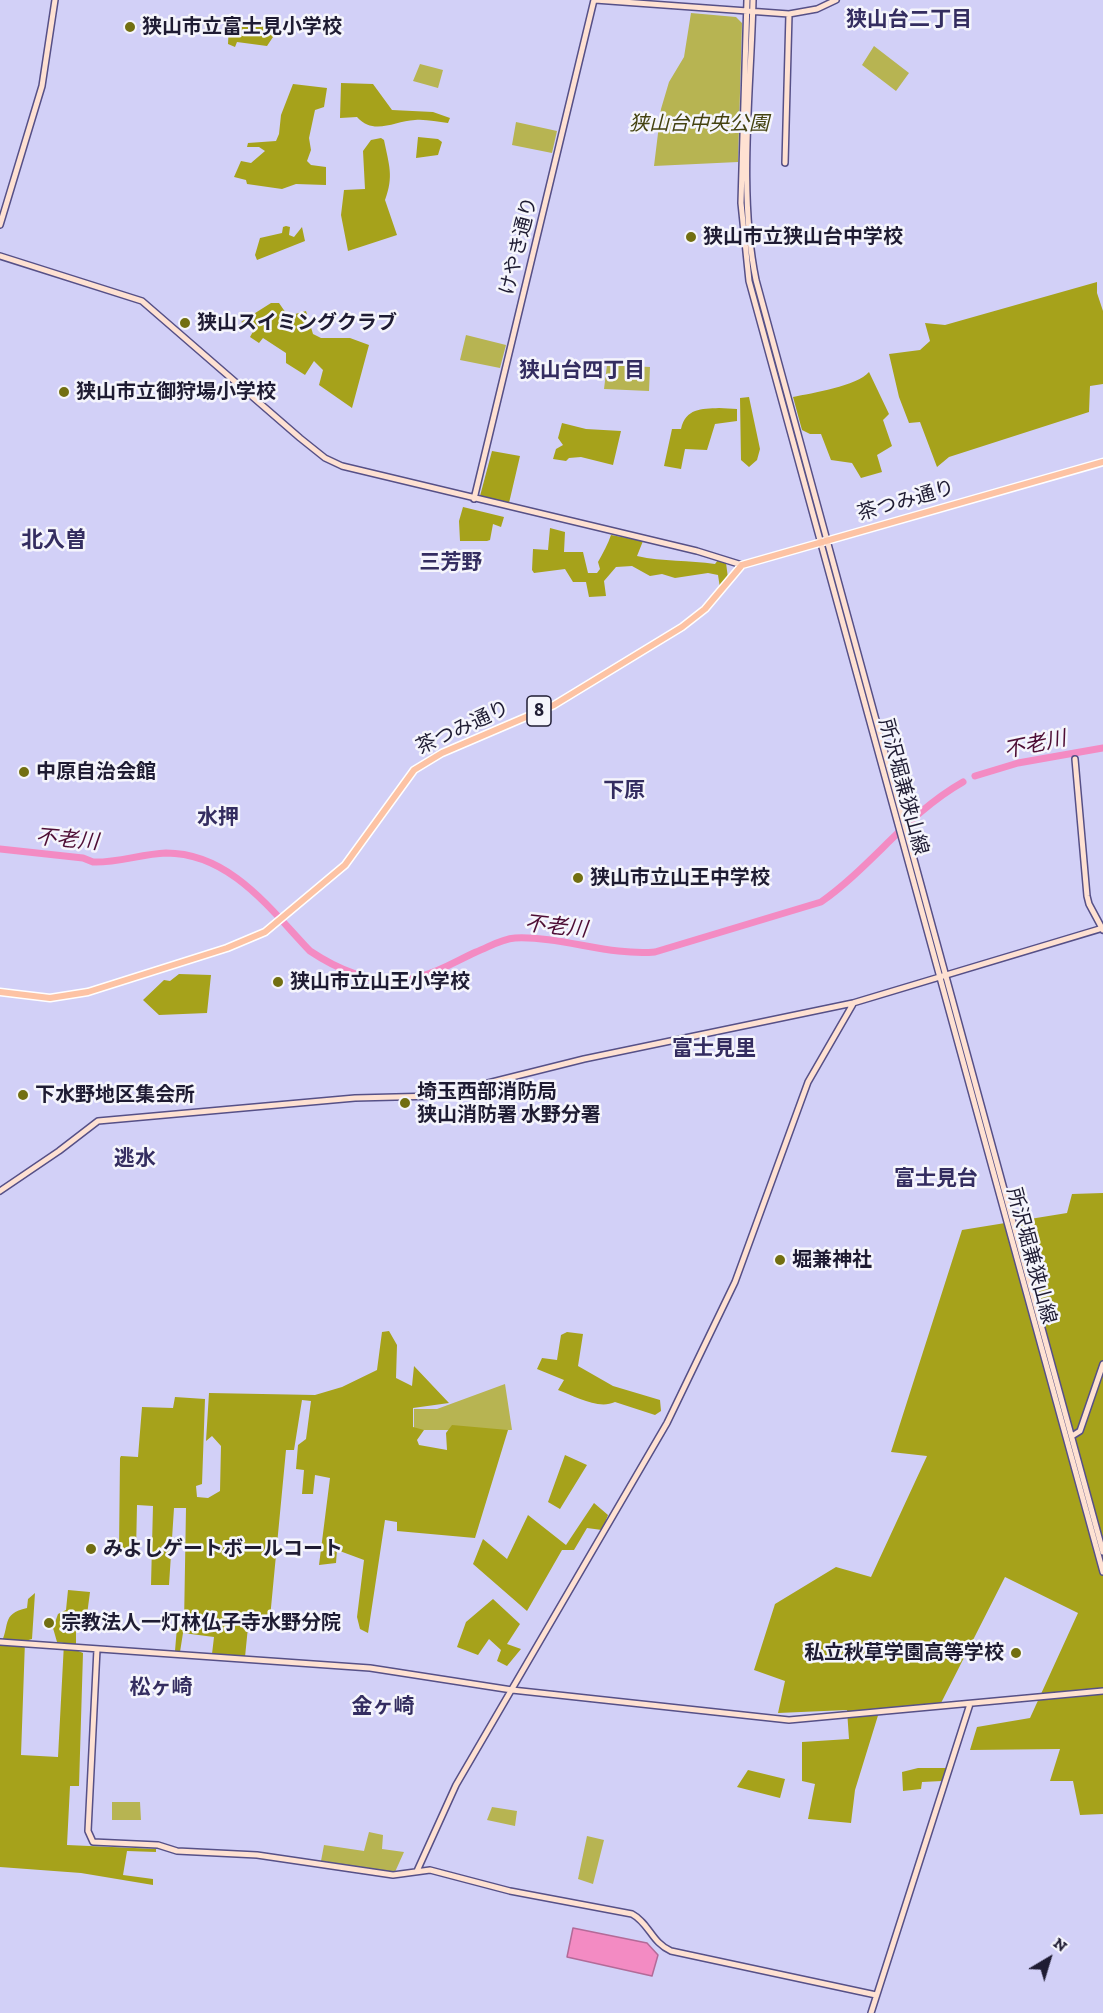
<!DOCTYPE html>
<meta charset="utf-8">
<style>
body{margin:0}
#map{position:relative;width:1103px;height:2013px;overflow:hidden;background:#d2d0f7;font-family:"Zilla Slab",serif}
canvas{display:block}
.north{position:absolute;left:1019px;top:1929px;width:60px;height:60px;-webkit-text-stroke:4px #f5f5fc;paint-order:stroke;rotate:38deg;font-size:16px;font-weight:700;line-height:24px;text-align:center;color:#1f1c33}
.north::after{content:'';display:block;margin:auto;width:21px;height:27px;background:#1f1c33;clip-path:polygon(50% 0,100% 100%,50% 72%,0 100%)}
</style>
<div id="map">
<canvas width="1103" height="2013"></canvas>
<div class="north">N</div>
</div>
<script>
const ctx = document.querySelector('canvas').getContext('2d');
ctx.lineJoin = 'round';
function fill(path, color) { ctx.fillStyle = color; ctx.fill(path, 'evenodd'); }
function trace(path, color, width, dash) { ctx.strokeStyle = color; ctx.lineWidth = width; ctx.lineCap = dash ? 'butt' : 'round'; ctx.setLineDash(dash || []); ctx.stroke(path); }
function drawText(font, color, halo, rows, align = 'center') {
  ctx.font = font + ' "Zilla Slab","Noto Sans JP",serif'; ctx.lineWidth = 5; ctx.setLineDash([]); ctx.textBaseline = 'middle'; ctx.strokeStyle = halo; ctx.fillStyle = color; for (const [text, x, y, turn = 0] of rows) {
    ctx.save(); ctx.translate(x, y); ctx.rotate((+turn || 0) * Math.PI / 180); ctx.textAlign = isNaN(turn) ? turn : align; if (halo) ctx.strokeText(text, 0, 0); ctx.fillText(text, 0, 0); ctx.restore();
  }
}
fill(new Path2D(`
 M691,13l45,4 6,6 -4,139 -84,4 7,-57 8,-27 15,-25z
 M874,46l35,27 -13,18 -34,-26z
 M420,64l23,6 -5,18 -25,-7z
 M516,122l41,9 -5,22 -40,-8z
 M466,335l40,10 -6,23 -40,-8z
 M607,365l43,2 -1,24 -45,-2z
 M505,1384l7,46h-98v-21h23z
 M112,1802h28l1,18h-29z
 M492,1807l25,4 -2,15 -28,-6z
 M369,1832l14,3 -1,14 22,3 -9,20 -74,-11 3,-16 40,6z
 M587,1836l17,4 -11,44 -15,-5z`), '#b7b452');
fill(new Path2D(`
 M239,23l40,5 -12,18 -30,-4 -2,5 -7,-3 1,-20z
 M341,83l32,1 19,26 41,2 17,6 -2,5c-11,-1 -22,-4 -33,-3 -21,1 -41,16 -58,-3l-17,1z
 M293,84l34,4 -3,19 -9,3 -6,28 2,12 -4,11 4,4 15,2v18l-30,-1 -14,5 -35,-5 -1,-4 -12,-3 7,-16 10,2 14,-12 -6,-4h-12l1,-4 28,-2 3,-7 2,-19z
 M418,137l20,2 4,3 -4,13 -22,3z
 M381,138l3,2c5,25 10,36 1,60l12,35 -49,16 -7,-36 3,-25 21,-1 -2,-38 8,-11z
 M286,226l4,1 -1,8 5,2 8,-10 3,14 -48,19 -2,-5 5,-17 22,-5 1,-6z
 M1097,282v11l6,18v73l-13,2 -1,26 -140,45 -12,10 -17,-45 -11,1 -10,-26 -10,-43 31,-4 10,-9 -5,-18 20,2z
 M271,303h8l9,13 18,-5 7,23 8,4h29l19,7 -17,63 -33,-23 4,-15 -9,-9 -9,14 -19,-12v-10l-23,-15 -4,5 -9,-6 5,-9 -14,-6z
 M869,372l20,42 -6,6 9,26 -15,9 5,17 -21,6 -9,-15 -21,-3 -10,-26h-11l-8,-4 -9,-33c19,-4 64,-11 76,-25z
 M749,397l11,52 -3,11 -8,7 -8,-7 -1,-62z
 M719,408l18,1v12l-22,3 -8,26 -22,-1 -4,20 -17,-3 8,-37h9c5,-21 20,-20 38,-21z
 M562,423l24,6 35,2 -8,34 -32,-8 -12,1 -3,3 -13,-2 3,-10 7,-4 -5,-7z
 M492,451l28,5 -11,47 -29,-7z
 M463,507l41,10 -3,10 -8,-3 -3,16 -3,1h-27l-1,-20z
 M550,528l15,4 -1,20h19l5,21h9l3,-4 -2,-7c5,-9 10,-18 13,-27l32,6 -6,15c26,6 52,4 78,8l3,-4 8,3 2,15 -8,10 -2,-13 -10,-2 -33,5 -13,-4 -12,2 -18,-10 -16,1 -12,14 2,15 -17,1 -3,-15h-13l-8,-13 -31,4 -2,-3 1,-21 15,1z
 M179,974l32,1 -4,38 -48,2 -16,-15 21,-20 6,1z
 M1103,1193v621l-23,1 -7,-34h-23l10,-32 -90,1 7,-23 53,-9 48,-105 -73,-36 -64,126 -61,6 -25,81 -4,33 -43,-4 7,-35 -13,-3v-39l47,-3 -2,-29 -69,3 7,-32 -31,-11 21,-66 61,-37 35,10 56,-121 -36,-4 71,-222 105,-17 5,-19z
 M389,1331l8,14 -1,33 16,8 2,-20 35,37 -36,5v19l11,3 -7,10 2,5 28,5 -1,-17 6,-8 56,5 -33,108 -78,-7v-9l-12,-2 -17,113 -8,-4 -3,-12 7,-57 -27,-10 -1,13 -17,2 11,-87 -15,-3 -2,19h-11l2,-24 -8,-1 2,-24 8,-6 5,-38 -9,-1 -8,50h-8l-16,168 -12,-1 -1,10h-9l-3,30 -33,-3 2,-17 -31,-4 -3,19 -5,-1 2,-24 7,-3 2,-116h-12l-5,77h-18l2,-79 -16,-1 -1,47 -17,-2 1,-92 1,-2 17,1 4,-50 31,1 2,-11 30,2 -3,85 -6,2 1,11 11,1 12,-7 1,-45 -9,-10 -6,5 3,-48 106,2 27,-8 35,-17 5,-38z
 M567,1332l16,2 -5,32 35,20 47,14 1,11 -6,4 -40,-13c-17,8 -40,-6 -57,-12l6,-10 -27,-11 5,-11 15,2 4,-25z
 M565,1455l22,10 -27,44 -12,-7z
 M594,1503l14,12 -6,15 -15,-2 -13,22h-12l-35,61 -54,-47 10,-25 24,20 21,-44 38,30z
 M68,1590l22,2 -5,38 -9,-1v21l7,3 -4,133h-9l-3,59 89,4v3l-29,-1 -4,24 30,4v6l-72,-12 -81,-6v-222c11,-19 0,-31 27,-37l1,-9 7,-6 -3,46 -7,2 -4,114 37,2 6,-114 -7,-1 -4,-14 5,-14 8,-4z
 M493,1599l27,25 -13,20 14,5 -14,17 -10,-5 4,-11 -12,-11 -11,16 -21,-8 9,-25z
 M918,1768h29l-5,13 -20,1 -1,7 -18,2 -1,-19z
 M748,1770l37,9 -5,19 -43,-11z`), '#a6a21b');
const water = new Path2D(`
 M573,1928l74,15 11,12 -6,21 -85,-19z`);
fill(water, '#f38bc3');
trace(water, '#b36a98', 1.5);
trace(new Path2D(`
 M975,776l43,-13 85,-15
 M0,849l83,9 10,4c24,1 48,-8 73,-9 64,0 104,56 144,98 33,22 73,37 112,25 19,-5 36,-16 54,-24 13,-5 25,-13 39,-14 47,-2 93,18 140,14l166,-50c51,-36 87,-89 142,-120`), '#f38bc3', 7);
const secondary = new Path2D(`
 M595,0l194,14 28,-5 19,-9
 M747,0l-6,203 8,78 354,1291
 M753,0c-2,89 -15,192 3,280l347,1272
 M785,163l4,-149
 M0,225l42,-139 13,-86
 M0,256l142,45 158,137 25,20 17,8 355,85 45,14
 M474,499l120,-499
 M1075,759l12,137 2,8 14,26
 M0,1191l59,-40 39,-30 257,-23 81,-2 148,-37 269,-56 250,-75
 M1072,1436l8,-5 23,-67
 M0,1642l370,26 142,22 277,30 314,-29
 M97,1649l-9,182 5,11 65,3 19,6 80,4 136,20 37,-5 80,21 122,23c17,9 20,29 39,37l205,44
 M417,1871l39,-86 211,-362 68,-141 73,-200 45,-78
 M871,2013l99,-309`);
const primary = new Path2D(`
 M0,992l50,6 38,-6 139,-44 38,-16 80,-67 69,-95 28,-17 112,-48 128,-78 23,-18 37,-44 361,-103`);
trace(secondary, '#565087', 8);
trace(primary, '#fff', 9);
trace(secondary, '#fee1d2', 5);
trace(primary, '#fdc3a4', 6);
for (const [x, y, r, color] of [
 [130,27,6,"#726f11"],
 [691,237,6,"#726f11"],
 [185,323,6,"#726f11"],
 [64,392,6,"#726f11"],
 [24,772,6,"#726f11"],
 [578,878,6,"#726f11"],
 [278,982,6,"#726f11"],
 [23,1095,6,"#726f11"],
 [405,1103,6,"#726f11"],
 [780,1260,6,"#726f11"],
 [91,1549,6,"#726f11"],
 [49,1623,6,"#726f11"],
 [1016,1653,6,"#726f11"]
]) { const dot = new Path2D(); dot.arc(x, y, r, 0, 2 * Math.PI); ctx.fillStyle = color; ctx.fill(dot); trace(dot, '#f5f5fc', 2); }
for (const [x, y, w] of [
 [539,711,24]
]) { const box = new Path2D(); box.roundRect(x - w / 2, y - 15, w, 30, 4.5); ctx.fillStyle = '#f5f5fc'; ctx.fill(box); trace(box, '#1f1c33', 1.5); }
drawText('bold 18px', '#1f1c33', null, [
 ["8",539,711]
]);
drawText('bold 20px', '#1f1c33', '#f5f5fc', [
 ["狭山市立富士見小学校",142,27],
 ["狭山市立狭山台中学校",703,237],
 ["狭山スイミングクラブ",197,323],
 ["狭山市立御狩場小学校",76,392],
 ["中原自治会館",36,772],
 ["狭山市立山王中学校",590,878],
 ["狭山市立山王小学校",290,982],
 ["埼玉西部消防局",417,1092],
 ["狭山消防署 水野分署",417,1115],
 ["下水野地区集会所",35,1095],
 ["堀兼神社",792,1260],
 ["みよしゲートボールコート",103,1549],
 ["宗教法人一灯林仏子寺水野分院",61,1623],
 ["私立秋草学園高等学校",1004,1653,"right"]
], 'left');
drawText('italic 20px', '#444210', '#f5f5fc', [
 ["狭山台中央公園",699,124]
]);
drawText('20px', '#1f1c33', '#f5f5fc', [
 ["けやき通り",519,246,-76],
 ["茶つみ通り",906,501,-16],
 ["茶つみ通り",463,728,-25],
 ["所沢堀兼狭山線",903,787,75],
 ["所沢堀兼狭山線",1031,1256,75]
]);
drawText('bold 21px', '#342d60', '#f5f5fc', [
 ["狭山台二丁目",909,20],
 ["狭山台四丁目",582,371],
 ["三芳野",451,563],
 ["下原",624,791],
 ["水押",218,818],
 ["富士見里",714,1049],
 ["逃水",135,1159],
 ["富士見台",936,1179],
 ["松ヶ崎",161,1688],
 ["金ヶ崎",383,1707]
]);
drawText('italic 21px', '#4e0e35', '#f5f5fc', [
 ["不老川",1035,745,-12],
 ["不老川",67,840,5],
 ["不老川",556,927,6]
]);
drawText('bold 22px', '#342d60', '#f5f5fc', [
 ["北入曽",54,541]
]);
</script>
